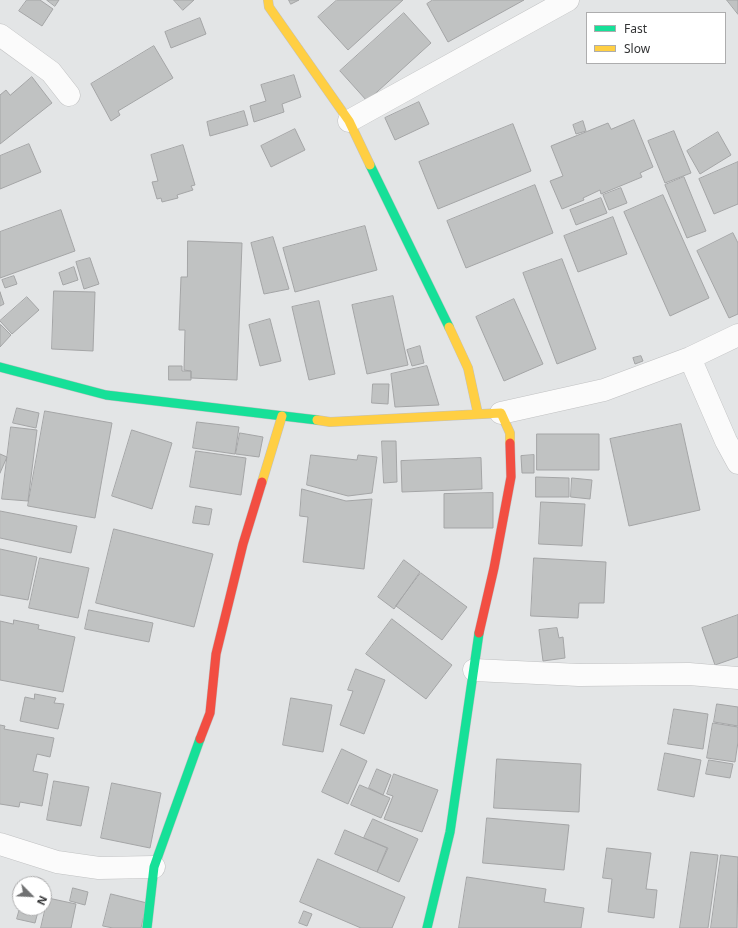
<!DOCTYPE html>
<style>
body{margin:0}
#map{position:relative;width:738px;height:928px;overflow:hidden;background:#e3e5e6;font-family:"Noto Sans",sans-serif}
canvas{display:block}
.legend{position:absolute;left:586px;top:12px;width:140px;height:52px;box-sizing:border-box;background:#fff;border:1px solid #adadae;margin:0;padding:5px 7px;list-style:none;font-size:12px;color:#323334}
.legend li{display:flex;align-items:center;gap:8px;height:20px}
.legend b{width:20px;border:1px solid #adadae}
.north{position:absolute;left:12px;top:876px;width:40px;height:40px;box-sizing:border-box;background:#fff;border:1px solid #adadae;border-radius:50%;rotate:114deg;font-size:11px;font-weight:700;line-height:16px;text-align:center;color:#323334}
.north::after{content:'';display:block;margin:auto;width:14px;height:18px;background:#707172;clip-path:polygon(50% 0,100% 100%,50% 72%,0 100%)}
</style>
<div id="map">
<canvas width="738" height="928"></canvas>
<ul class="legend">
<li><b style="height:5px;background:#16e098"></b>Fast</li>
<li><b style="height:5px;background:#ffcf43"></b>Slow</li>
</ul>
<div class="north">N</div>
</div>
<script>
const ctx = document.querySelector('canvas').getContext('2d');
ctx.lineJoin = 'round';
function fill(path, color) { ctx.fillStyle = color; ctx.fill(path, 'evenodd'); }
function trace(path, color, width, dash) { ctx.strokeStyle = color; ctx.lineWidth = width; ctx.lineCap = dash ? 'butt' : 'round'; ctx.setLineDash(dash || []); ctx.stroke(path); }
const building = new Path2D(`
 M27,0h13l13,9 -11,17 -23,-15z
 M47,0h12l-4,6z
 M174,0h20l-11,10z
 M289,0h10l-8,4z
 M337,0h66l-55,50 -30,-33z
 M433,0h91l-76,42 -21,-38z
 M727,0h11v14z
 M404,13l27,30 -64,58 -27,-30z
 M200,18l6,16 -35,14 -6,-16z
 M154,46l19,32 -55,33 2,4 -9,6 -20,-37z
 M294,75l7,22 -19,7 2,8 -30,10 -4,-16 16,-5 -5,-16z
 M32,77l20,26 -52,41v-49l6,-5 4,5z
 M419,102l10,22 -34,16 -10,-22z
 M244,111l4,14 -38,11 -3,-14z
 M634,120l19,47 -13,6 2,4 -41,17 -1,-4 -17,8 1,2 -22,9 -12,-28 13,-5 -12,-30 57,-23 3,6z
 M583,121l3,10 -10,3 -3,-9z
 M513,124l18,47 -93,38 -19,-47z
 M295,129l10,21 -34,17 -10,-21z
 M674,131l17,42 -26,10 -17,-42z
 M718,132l13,23 -31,19 -13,-23z
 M29,144l12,28 -41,17v-33z
 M183,145l12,40 -4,1 2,4 -16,5 1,3 -16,4 -1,-4 -4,1 -5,-17 6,-1 -7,-26z
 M738,162v42l-24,10 -15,-35z
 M684,177l22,54 -19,7 -22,-53z
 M535,185l18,48 -87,35 -19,-47z
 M621,188l6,15 -18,7 -6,-15z
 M663,195l46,103 -39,18 -46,-104z
 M601,198l6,15 -31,12 -6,-15z
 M61,210l14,41 -75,27v-46z
 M613,217l14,37 -49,18 -14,-36z
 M365,226l12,44 -82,22 -12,-44z
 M733,233l5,10v71l-9,4 -32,-67z
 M273,237l16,52 -25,5 -13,-51z
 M188,241l54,2 -5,137 -46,-2v-7l-7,-1 1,-40h-6l2,-53h6z
 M90,258l9,26 -15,5 -8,-27z
 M562,259l34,90 -39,15 -34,-91z
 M74,267l4,13 -15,5 -4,-12z
 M14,276l3,8 -12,4 -3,-8z
 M54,291l41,1 -2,59 -41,-2z
 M0,292l4,12 -4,2z
 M393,296l15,69 -41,9 -15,-69z
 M27,297l12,13 -27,24 -12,-13z
 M514,299l29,65 -39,17 -28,-64z
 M319,301l16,73 -26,6 -17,-73z
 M270,319l11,42 -21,5 -11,-41z
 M1,325l10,10 -11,12v-22z
 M420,346l4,17 -12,3 -5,-16z
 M641,356l2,5 -8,3 -2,-6z
 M169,366h13v5h9v9h-22z
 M427,366l12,39 -44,2 -4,-33z
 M373,384h16l-1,20 -16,-1z
 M17,408l22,5 -3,15 -23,-5z
 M45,411l67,12 -17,95 -67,-12z
 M197,422l42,5 -4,27 -42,-6z
 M681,424l19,86 -71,16 -19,-87z
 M11,427l26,3 -9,71 -26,-2z
 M132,430l40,13 -20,66 -40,-13z
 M240,433l23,4 -4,20 -23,-3z
 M537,434h62v36h-62z
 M382,441h14l1,41 -13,1z
 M196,451l50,7 -5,37 -51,-8z
 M0,454l7,3 -7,16z
 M311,455l46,5 1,-5 19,2 -5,36 -24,3 -41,-11z
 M534,455v18h-12l-1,-17z
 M481,458l1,31 -80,3 -1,-31z
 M536,477l33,1v19h-33z
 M572,478l20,2 -2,19 -19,-2z
 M302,489l44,12 26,-2 -8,70 -61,-7 5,-45 -8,-1z
 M493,493v35h-49v-34z
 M541,502l44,2 -3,42 -43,-2z
 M196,506l16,3 -3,16 -16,-2z
 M0,511l77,15 -6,27 -71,-15z
 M114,529l99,25 -19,73 -98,-24z
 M0,549l37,8 -9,43 -28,-5z
 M40,558l49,10 -11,50 -49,-10z
 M534,558l72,4 -2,41h-25l-1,15 -47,-2z
 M404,560l16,12 -26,37 -16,-12z
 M421,573l46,34 -25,33 -46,-34z
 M89,610l64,13 -4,19 -64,-13z
 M738,615v42l-23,8 -13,-37z
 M392,619l60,46 -26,34 -60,-45z
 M14,620l25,5 -1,4 37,8 -12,55 -63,-12v-59l13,3z
 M557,628l2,10 4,-1 2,21 -22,3 -4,-31z
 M356,669l29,11 -21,54 -24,-9 13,-34 -5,-1z
 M35,694l21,4 -2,5 10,1 -6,25 -38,-8 5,-24 9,2z
 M291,698l41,7 -9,47 -40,-7z
 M717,704l21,3v19l-24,-4z
 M674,709l34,5 -5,35 -35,-5z
 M713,723l25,4v15l-3,20 -28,-4z
 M0,725l5,1 -1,3 50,9 -4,19 -13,-3 -4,17 15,3 -6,32 -22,-4 -1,5 -19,-3z
 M342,749l25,12 -19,43 -26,-12z
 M665,753l36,7 -7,37 -36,-7z
 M497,759l84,5 -2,48 -85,-4z
 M709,760l24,4 -3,14 -24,-4z
 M377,769l14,6 -8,20 -14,-7z
 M394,774l44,16 -16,42 -38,-13 9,-23 -6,-2z
 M54,781l35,6 -8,39 -34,-6z
 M112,783l49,10 -11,55 -49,-10z
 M360,785l30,13 -9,20 -30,-13z
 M487,818l82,7 -5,45 -81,-7z
 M373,819l45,20 -19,43 -22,-10 11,-24 -24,-10z
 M345,830l42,18 -10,24 -42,-18z
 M607,848l44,5 -5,36 11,1 -3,28 -46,-6 4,-33 -9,-1z
 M691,852l27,3 -10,73h-28z
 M721,855l17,2 -1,71h-26z
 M318,859l87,38 -13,31h-31l-61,-26z
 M467,877l79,12 -2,13 40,6 -3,20h-122z
 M73,888l15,4 -3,13 -15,-4z
 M111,894l36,9 -6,25h-28l-10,-2z
 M48,898l28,6 -5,24h-30z
 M20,907v1h19l-4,15 -18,-4z
 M304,911l8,3 -5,12 -8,-3z`);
fill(building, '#c0c2c2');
trace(building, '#a4a5a6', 1);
const street = new Path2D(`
 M0,35l51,37 18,23
 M349,121l219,-121
 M690,358l36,83 12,22
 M501,413l103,-23 86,-32 48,-23
 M474,670l105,5 110,-1 49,4
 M0,844l57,18 42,6 55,-1`);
const fast = new Path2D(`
 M370,165l79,162
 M0,367l106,28 211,25
 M147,928l7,-61 46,-128
 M427,928l23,-96 29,-199`);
const slow = new Path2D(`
 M268,0l1,7 80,114 21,44
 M449,327l19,41 10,46
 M317,420l13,2 171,-9 9,20v10
 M262,482l20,-66`);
const jam = new Path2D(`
 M479,633l15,-65 17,-91 -1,-34
 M200,739l10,-26 6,-59 27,-110 19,-62`);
trace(street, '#c0c1c2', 23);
trace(fast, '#c0c1c2', 10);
trace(slow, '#c0c1c2', 10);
trace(jam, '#c0c1c2', 10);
trace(street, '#fbfbfb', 22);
trace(fast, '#16e098', 9);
trace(slow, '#ffcf43', 9);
trace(jam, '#f24e42', 9);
</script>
